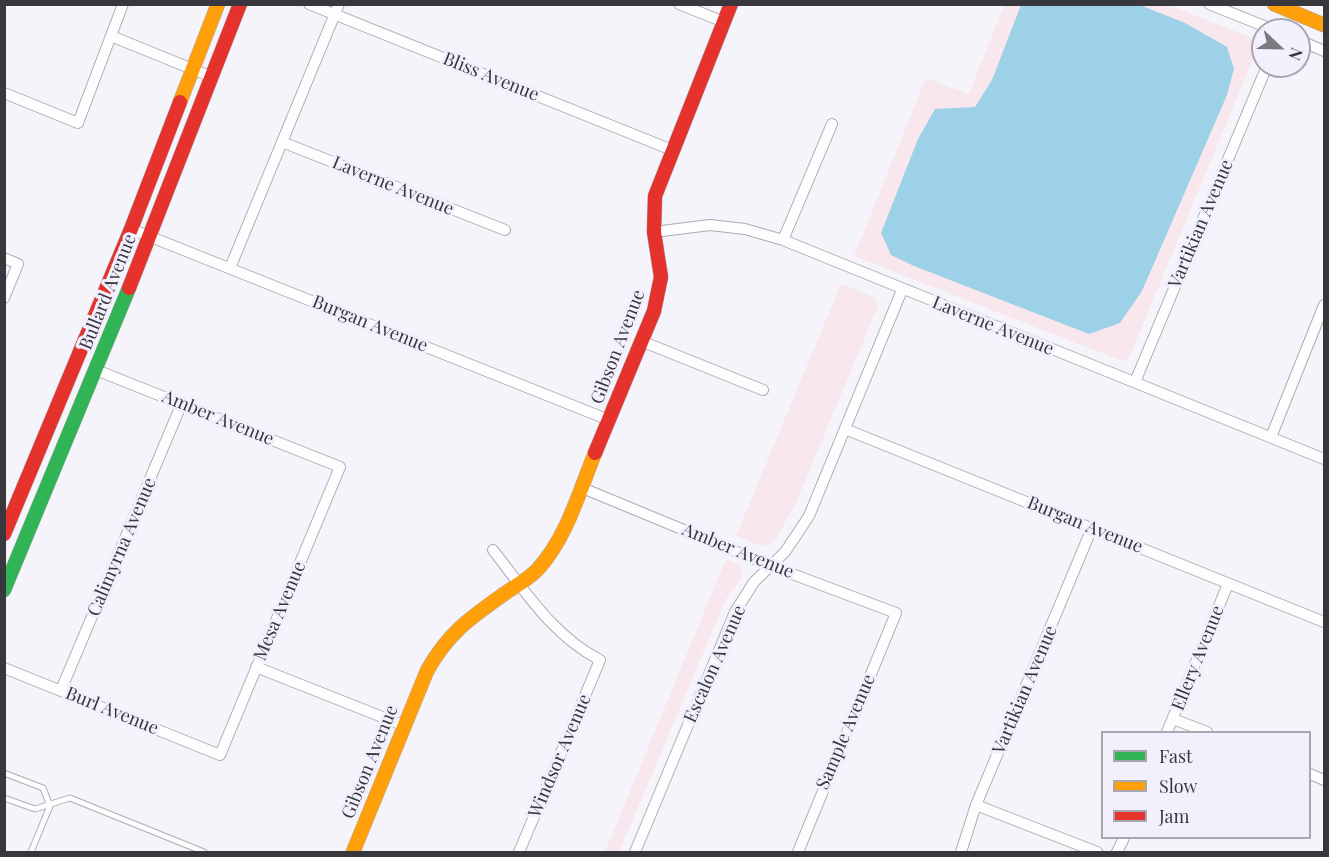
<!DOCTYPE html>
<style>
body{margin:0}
#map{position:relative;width:1329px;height:857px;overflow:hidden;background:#f5f4fa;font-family:"Playfair Display",serif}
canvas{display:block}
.frame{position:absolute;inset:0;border:6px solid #39373e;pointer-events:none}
.legend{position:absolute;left:1101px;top:731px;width:210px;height:108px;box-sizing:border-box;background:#f3f0fe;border:2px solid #a9a6b1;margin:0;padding:8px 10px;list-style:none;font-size:18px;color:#39373e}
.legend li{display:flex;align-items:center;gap:12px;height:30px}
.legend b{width:30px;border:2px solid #a9a6b1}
.north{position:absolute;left:1251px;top:18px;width:60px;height:60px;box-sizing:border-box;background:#f3f0fe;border:2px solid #a9a6b1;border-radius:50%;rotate:112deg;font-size:16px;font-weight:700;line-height:24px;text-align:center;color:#39373e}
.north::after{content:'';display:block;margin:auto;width:21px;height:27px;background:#7b7980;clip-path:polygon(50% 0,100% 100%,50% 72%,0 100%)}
</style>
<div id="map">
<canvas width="1329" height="857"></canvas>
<div class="frame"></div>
<ul class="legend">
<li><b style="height:8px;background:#30b455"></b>Fast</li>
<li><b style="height:8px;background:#ff9f0a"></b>Slow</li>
<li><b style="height:8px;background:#e5322d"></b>Jam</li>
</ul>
<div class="north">N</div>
</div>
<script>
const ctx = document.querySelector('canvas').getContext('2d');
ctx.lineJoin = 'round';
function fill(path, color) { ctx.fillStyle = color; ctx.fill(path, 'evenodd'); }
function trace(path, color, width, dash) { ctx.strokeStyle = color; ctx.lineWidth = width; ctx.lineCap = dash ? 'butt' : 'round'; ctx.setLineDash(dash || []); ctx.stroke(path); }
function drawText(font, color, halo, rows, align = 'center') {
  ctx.font = font + ' "Playfair Display",serif'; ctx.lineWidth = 6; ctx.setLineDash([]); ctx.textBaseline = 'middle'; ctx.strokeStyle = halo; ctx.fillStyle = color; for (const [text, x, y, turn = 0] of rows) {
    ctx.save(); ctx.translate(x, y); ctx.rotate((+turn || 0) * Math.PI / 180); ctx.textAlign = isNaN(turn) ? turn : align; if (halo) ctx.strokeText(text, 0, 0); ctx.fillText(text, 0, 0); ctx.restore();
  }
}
fill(new Path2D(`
 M1004,5h165l86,34 3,8 -129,311 -7,3 -268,-105 72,-178 43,16z
 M841,284l34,13 3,9 -83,199 -22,38 -11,3 -26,-10z
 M726,559l13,5 4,12 -17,23 -107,253h-14z`), '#f8e7ed');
fill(new Path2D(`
 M1021,5h119l45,18 42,24 7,22 -7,26 -85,196 -22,32 -31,11 -175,-68 -23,-11 -10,-22 37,-94 17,-30 40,-2 17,-27z`), '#9cd1e8');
const lane = new Path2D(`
 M4,773l39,15 7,18 -19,46
 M4,798l31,11 35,-11 134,54`);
const street = new Path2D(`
 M309,4l363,146
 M679,4l45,18
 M1209,4l65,26
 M111,36l101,41
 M1299,40l25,11
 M4,93l74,30 45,-119
 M282,142l223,88
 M131,229l478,191
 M654,232l56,-7 35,4 38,11 541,219
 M783,240l49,-116
 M4,258l14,6 -14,34
 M230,268l109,-264
 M641,341l122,49
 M1135,382l132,-316
 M845,429l479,193
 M1271,437l53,-132
 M580,487l191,79 125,47 -98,239
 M493,550c32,41 60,86 107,110l-81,192
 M256,667l149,59
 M4,668l216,87 120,-288 -244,-97
 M61,690l121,-287
 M1173,719l34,13
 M1167,732l61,-148
 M1310,774l14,6
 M976,805l121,47
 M635,852l100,-240 19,-30 31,-30 24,-36 93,-226
 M961,852l15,-47 116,-277
 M1117,852l7,-14`);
const fast = new Path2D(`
 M4,590l125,-302`);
const slow = new Path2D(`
 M1274,4l50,21
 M180,102l38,-98
 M353,852l74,-181c21,-38 43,-53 77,-77 11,-8 25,-15 34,-25 29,-32 41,-77 57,-116`);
const jam = new Path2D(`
 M129,288l111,-284
 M595,453l59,-142 7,-34 -7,-45 1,-36 76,-192
 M4,534l127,-305 49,-127`);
trace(lane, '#aeacb2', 7);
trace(street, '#aeacb2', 12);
trace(fast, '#aeacb2', 15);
trace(slow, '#aeacb2', 15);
trace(jam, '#aeacb2', 15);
trace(lane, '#fefdfe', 5);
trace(street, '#fefdfe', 10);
trace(fast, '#30b455', 14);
trace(slow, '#ff9f0a', 14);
trace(jam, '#e5322d', 14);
drawText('18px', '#39373e', '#f3f0fe', [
 ["Bliss Avenue",491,77,22],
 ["Laverne Avenue",393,186,22],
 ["Vartikian Avenue",1201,224,-67],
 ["Bullard Avenue",108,292,-68],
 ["Burgan Avenue",370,324,22],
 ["Laverne Avenue",993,326,22],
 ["Gibson Avenue",618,347,-69],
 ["Amber Avenue",218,418,22],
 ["Burgan Avenue",1085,525,22],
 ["Calimyrna Avenue",122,547,-67],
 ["Amber Avenue",738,551,22],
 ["Mesa Avenue",280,611,-67],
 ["Ellery Avenue",1198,658,-68],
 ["Escalon Avenue",715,664,-66],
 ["Vartikian Avenue",1025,690,-67],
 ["Burl Avenue",112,711,22],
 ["Sample Avenue",846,732,-67],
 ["Windsor Avenue",560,756,-67],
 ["Gibson Avenue",370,762,-68]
]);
</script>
